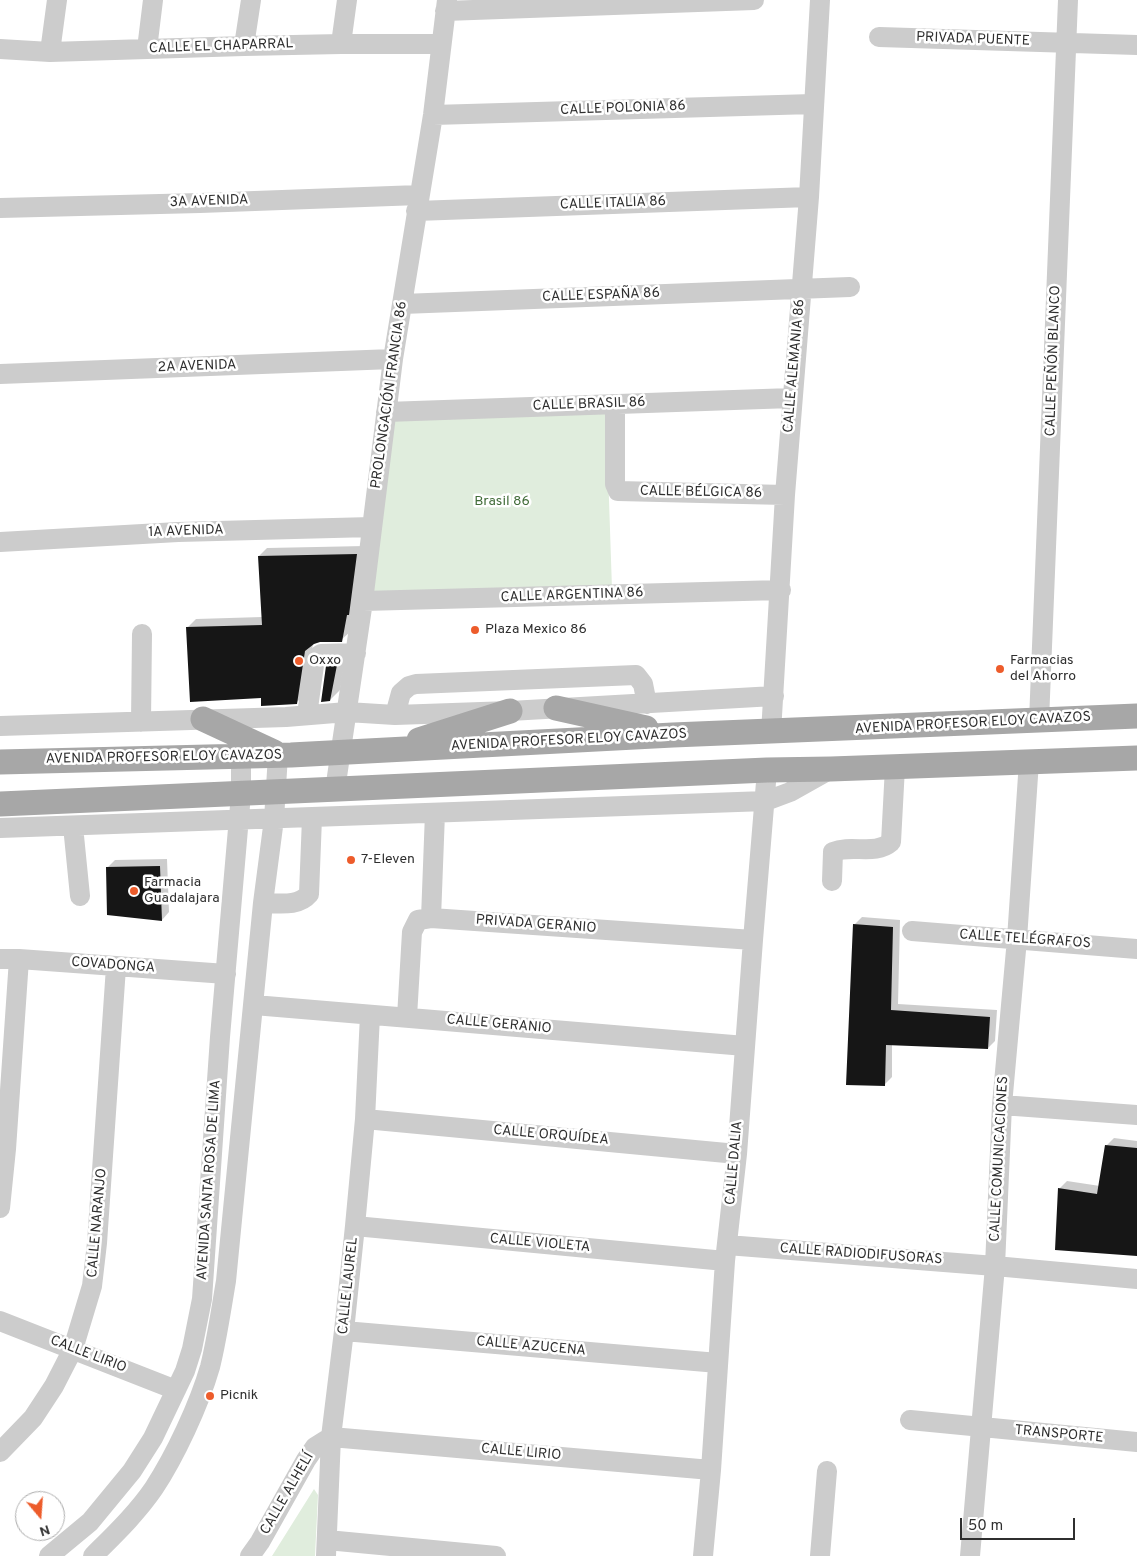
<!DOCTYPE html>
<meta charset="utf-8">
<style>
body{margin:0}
#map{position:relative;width:1137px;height:1556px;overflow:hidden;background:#fff;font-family:Overpass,sans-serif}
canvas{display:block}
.north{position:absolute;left:15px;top:1491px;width:50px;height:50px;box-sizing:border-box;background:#fff;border:1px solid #acacac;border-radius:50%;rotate:162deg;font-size:14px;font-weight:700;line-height:20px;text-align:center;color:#2f2f2f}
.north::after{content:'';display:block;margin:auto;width:18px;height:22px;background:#ed5c2b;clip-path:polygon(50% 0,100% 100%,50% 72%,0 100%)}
.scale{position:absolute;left:960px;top:1518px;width:115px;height:22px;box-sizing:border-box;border:2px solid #2f2f2f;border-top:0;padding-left:6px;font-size:15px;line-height:18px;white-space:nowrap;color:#2f2f2f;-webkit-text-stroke:4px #fff;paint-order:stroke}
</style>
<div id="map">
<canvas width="1137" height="1556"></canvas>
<div class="north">N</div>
<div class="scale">50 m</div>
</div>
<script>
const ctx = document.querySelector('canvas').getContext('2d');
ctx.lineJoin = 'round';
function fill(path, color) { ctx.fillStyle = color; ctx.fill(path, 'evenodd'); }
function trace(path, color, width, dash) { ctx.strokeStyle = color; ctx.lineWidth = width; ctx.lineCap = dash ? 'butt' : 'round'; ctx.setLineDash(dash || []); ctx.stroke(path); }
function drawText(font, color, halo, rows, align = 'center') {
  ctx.font = font + ' Overpass,sans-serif'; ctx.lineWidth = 5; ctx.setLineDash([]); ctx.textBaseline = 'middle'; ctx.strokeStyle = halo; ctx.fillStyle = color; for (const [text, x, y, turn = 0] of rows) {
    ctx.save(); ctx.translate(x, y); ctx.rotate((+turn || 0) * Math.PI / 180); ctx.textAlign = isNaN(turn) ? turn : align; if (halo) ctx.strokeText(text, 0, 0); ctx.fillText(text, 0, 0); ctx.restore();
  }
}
fill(new Path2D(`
 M606,410l6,179 -241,7 23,-182z
 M314,1489l4,6 -3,61h-43z`), '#e0eddd');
fill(new Path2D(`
 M365,546l-15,86 -9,8 -21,1 -7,3 -9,51 -8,8 -34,-6 -74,-70 8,-8 66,-2 -3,-61 8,-8z
 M337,656h10l-7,34 -10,10 -3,-34z
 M167,859l2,53 -7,8 -55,-52 8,-8z
 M862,917l38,3 -2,84 99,6 -2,31 -7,7 -96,-4v33l-7,7 -31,-159z
 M1114,1138l23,3v114l-78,-66 8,-8 33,5 6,-40z`), '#0003');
fill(new Path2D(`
 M357,554l-8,61h-2l-5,27h-22l-6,2 -9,7 -8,53 -36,2v-8l-71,4 -4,-75 76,-2 -4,-69z
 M337,665l-7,36 -9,1 5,-36z
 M160,866l2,55 -55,-6 -1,-48z
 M853,924l40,3 -2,83 99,7 -2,32 -102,-4 -1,41 -39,-1z
 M1105,1145l32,3v108l-82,-6 3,-62 39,6z`), '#161616');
trace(new Path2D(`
 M445,11l309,-11
 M879,37l258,8
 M341,44l6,-44
 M244,46l7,-46
 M0,49l50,3 194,-6 97,-2h100
 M147,49l6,-49
 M50,52l7,-52
 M433,115l380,-11
 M0,208l200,-5 219,-8
 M416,211l393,-14
 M402,304l448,-17
 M0,374l393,-15
 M615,404v80l3,7 167,4
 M386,412l406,-14
 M0,542l178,-10 194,-5
 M363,601l418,-11
 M307,715l8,-57 6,-4 35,-1
 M395,715l6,-22 8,-7 7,-2 220,-9 7,9 4,20
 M1039,721l29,-721
 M141,722l1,-88
 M0,726l286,-9 61,-5 48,3 115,-4 264,-15
 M771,733l14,-238 24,-298 11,-197
 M335,790l28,-189 30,-242 40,-244 14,-115
 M73,826l7,70
 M0,828l766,-27 24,-9 41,-23
 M832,881l1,-29c19,-8 42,4 58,-10l4,-75
 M263,903c16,0 35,4 46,-9l3,-76
 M431,918l4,-105
 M912,931l225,18
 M0,959h19l207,15
 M254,1005l491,41
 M407,1017l5,-85 6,-12 13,-2 322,22
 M1002,1105l135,10
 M365,1119l372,35
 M0,1208l6,-59 13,-190
 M355,1226l370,35
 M727,1245l268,21 142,13
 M0,1321l176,69
 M344,1331l374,32
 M910,1420l227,22
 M0,1452l33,-34 21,-32 19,-37 19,-63 5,-43 19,-276
 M327,1540l169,16
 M49,1556l41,-34 42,-51 21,-33 32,-67 7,-22 10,-50 18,-262 21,-243v-38
 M93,1556c21,-21 44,-43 61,-68 21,-32 45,-83 56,-121 7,-28 11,-57 16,-86l37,-378 11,-84 4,-64
 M250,1556l10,-14 46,-82 9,-13 16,-10 380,33
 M326,1556l5,-119 13,-106 11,-105 10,-107 5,-104
 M703,1556l8,-86 14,-209 12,-107 16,-214 14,-170
 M820,1556l7,-85
 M970,1556l25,-290 7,-161 15,-166 12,-178`), '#ccc', 20);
trace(new Path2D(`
 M556,708l90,20
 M203,719l71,33
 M419,740l91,-29
 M0,762l291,-7 382,-20 464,-19
 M0,804l767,-34 64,-1 306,-11`), '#a7a7a7', 25);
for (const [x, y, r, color] of [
 [475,630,5,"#ed5c2b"],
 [299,661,5,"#ed5c2b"],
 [1000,669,5,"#ed5c2b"],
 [351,860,5,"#ed5c2b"],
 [134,891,5,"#ed5c2b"],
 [210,1396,5,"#ed5c2b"]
]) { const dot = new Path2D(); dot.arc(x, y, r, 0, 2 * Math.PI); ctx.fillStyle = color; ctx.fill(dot); trace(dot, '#fff', 2); }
drawText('14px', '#2f2f2f', '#fff', [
 ["PRIVADA PUENTE",973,40,2],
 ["CALLE EL CHAPARRAL",221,47,-2],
 ["CALLE POLONIA 86",623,109,-2],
 ["3A AVENIDA",209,202,-2],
 ["CALLE ITALIA 86",613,204,-2],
 ["CALLE ESPAÑA 86",601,296,-2],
 ["CALLE PEÑÓN BLANCO",1054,361,-88],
 ["CALLE ALEMANIA 86",795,366,-85],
 ["2A AVENIDA",197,367,-2],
 ["PROLONGACIÓN FRANCIA 86",390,395,-82],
 ["CALLE BRASIL 86",589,405,-2],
 ["CALLE BÉLGICA 86",701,493,1],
 ["1A AVENIDA",186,532,-2],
 ["CALLE ARGENTINA 86",572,596,-2],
 ["AVENIDA PROFESOR ELOY CAVAZOS",973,724,-3],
 ["AVENIDA PROFESOR ELOY CAVAZOS",569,741,-3],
 ["AVENIDA PROFESOR ELOY CAVAZOS",164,758,-1],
 ["PRIVADA GERANIO",536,925,4],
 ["CALLE TELÉGRAFOS",1025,940,4],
 ["COVADONGA",113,966,4],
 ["CALLE GERANIO",499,1025,5],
 ["CALLE ORQUÍDEA",551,1136,5],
 ["CALLE COMUNICACIONES",1000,1159,-87],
 ["CALLE DALIA",735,1163,-85],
 ["AVENIDA SANTA ROSA DE LIMA",210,1180,-86],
 ["CALLE NARANJO",98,1223,-85],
 ["CALLE VIOLETA",540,1244,5],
 ["CALLE RADIODIFUSORAS",861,1255,4],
 ["CALLE LAUREL",349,1286,-84],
 ["CALLE AZUCENA",531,1347,5],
 ["CALLE LIRIO",88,1355,21],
 ["TRANSPORTE",1059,1435,5],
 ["CALLE LIRIO",521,1453,5],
 ["CALLE ALHELÍ",288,1494,-60]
]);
drawText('14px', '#426d3a', '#fff', [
 ["Brasil 86",502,502]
]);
drawText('14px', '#2f2f2f', '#fff', [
 ["Plaza Mexico 86",485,630],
 ["Oxxo",309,661],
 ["Farmacias",1010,661],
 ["del Ahorro",1010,677],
 ["7-Eleven",361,860],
 ["Farmacia",144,883],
 ["Guadalajara",144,899],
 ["Picnik",220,1396]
], 'left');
</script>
